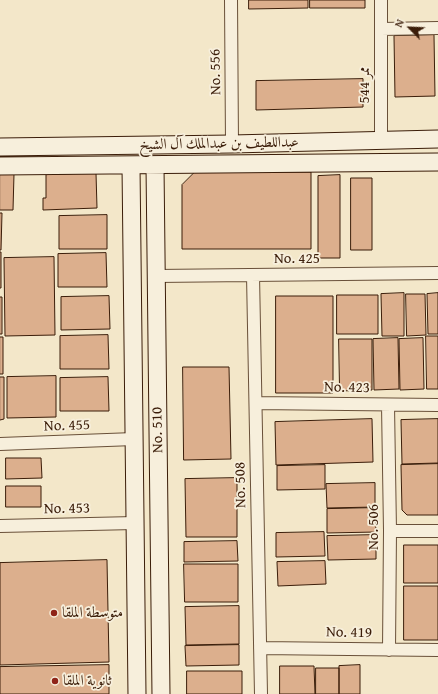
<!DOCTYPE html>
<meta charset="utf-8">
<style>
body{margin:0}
#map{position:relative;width:438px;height:694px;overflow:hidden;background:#f3e7c9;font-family:"Gentium Book Plus",serif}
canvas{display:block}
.north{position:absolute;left:390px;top:8px;width:40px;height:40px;-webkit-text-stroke:3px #f7efdc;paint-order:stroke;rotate:294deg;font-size:11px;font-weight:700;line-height:16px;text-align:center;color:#3b1d09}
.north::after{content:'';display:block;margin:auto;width:14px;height:18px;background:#3b1d09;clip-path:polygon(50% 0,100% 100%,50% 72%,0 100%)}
</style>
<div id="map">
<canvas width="438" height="694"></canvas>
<div class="north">N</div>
</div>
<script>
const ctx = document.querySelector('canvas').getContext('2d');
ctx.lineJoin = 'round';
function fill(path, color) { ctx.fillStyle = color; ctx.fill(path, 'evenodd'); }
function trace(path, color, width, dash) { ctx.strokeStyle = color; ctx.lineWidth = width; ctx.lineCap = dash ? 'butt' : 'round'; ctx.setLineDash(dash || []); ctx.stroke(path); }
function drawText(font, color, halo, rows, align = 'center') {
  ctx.font = font + ' "Gentium Book Plus",Amiri,serif'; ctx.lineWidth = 3.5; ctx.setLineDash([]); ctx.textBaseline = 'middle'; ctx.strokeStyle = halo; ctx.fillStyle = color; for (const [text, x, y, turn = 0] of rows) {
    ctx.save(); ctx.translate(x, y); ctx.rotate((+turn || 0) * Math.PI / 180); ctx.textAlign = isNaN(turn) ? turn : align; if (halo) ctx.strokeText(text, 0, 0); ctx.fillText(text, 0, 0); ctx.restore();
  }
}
const building = new Path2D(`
 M249,0h59v8l-59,1z
 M310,0h55v8h-55z
 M434,35l1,61 -40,1 -1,-61z
 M363,79v28l-107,3v-29z
 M195,172h116v77h-129v-64z
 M0,173l14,1 -1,36h-13z
 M96,173l1,35 -54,2v-12h3v-23z
 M340,175v83h-22v-82z
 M351,178h21v72h-21z
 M0,213h2l-1,37h-1z
 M107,215v34h-48v-33z
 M0,252h1v36h-1z
 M106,253l1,34h-49v-33z
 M54,257l1,78 -50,1 -1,-78z
 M404,293v43h-22l-1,-42z
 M438,293v41h-10l-1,-40z
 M406,294h19l1,41 -19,1z
 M337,295h41v39h-41z
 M109,296l1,33 -49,1v-33z
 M276,296h57v97h-57z
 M0,297h2v37h-2z
 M108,335l1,34h-49v-33z
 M426,336h12v53h-11z
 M0,337h3v37h-3z
 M398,338l1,51 -25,1 -1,-51z
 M423,338l1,51 -24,1 -1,-51z
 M339,339h33v51l-32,1z
 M183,367h46l2,92 -47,1z
 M56,376v41l-49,1v-41z
 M0,377h4v42l-4,1z
 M108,377l1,34h-49v-33z
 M372,419l1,43 -97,3 -1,-43z
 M438,419v44l-36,1 -1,-44z
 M6,458h35l1,20 -36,1z
 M438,464v51h-31l-5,-5 -1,-45z
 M325,465v24l-48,1v-24z
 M237,478v59h-51l-1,-58z
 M375,483v24l-48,1 -1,-24z
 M6,486h35v21h-35z
 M375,508l1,24 -49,1v-24z
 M324,532l1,24 -49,1v-24z
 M376,535v24l-48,1 -1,-24z
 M237,541l1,20 -54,1v-20z
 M404,545h34v38h-34z
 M107,560l2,102 -109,3v-102z
 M325,561l1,23 -48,2 -1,-24z
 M184,564h54v38h-53z
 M404,586h34v54h-34z
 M239,606v38l-53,1 -1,-38z
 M239,645v20l-53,1 -1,-20z
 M109,665v29h-109v-27z
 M360,665v29h-21v-28z
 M280,666h34l1,28h-35z
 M316,668h23v26h-23z
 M187,671h55v23h-55z`);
fill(building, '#dcaf8d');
trace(building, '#3b1d09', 1);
const street = new Path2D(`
 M231,0l1,144
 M381,0v141
 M381,29l57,-1
 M253,275l8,419
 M156,276l282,-3
 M256,403l182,2
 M388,405l2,126 -1,119
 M0,444l134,-5
 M0,526l135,-3
 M390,531h48
 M260,648l178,2`);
const secondary = new Path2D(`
 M0,147l232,-3 206,-5
 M0,166l438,-4
 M131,166l6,528
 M155,166l6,528`);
trace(street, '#695039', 14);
trace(secondary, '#3b1d09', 19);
trace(street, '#f7efdc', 12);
trace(secondary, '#f7efdc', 17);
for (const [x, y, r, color] of [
 [54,613,4,"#8f2418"],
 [55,681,4,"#8f2418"]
]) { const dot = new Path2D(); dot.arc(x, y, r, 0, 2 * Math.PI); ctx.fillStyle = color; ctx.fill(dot); trace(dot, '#f7efdc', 1.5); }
drawText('15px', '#3b1d09', '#f7efdc', [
 ["No. 556",216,72,-91],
 ["ممر 544",365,85,-90],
 ["عبداللطيف بن عبدالملك آل الشيخ",219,144,-1],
 ["No. 425",297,259],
 ["No. 423",347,388,1],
 ["No. 455",67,426,-2],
 ["No. 510",158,430,-91],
 ["No. 508",241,485,-91],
 ["No. 453",67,509,-1],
 ["No. 506",374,527,-90],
 ["No. 419",349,633,1]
]);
drawText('15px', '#3b1d09', '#f7efdc', [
 ["متوسطة الملقا",62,613],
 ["ثانوية الملقا",63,681]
], 'left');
</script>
